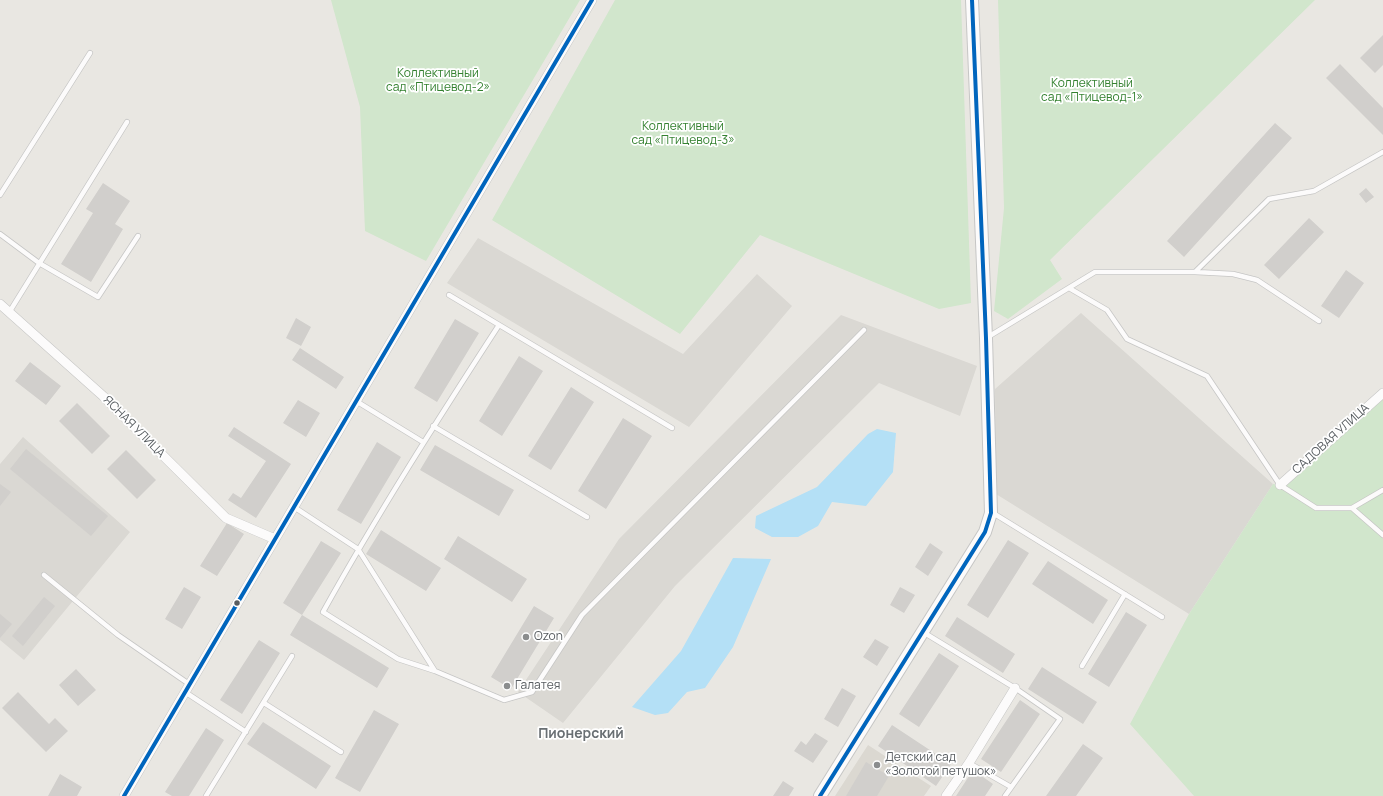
<!DOCTYPE html>
<meta charset="utf-8">
<style>
body{margin:0}
canvas{display:block;background:#e9e7e2}
</style>
<canvas width="1383" height="796"></canvas>
<script>
const ctx = document.querySelector('canvas').getContext('2d');
ctx.lineJoin = 'round';
function fill(path, color) { ctx.fillStyle = color; ctx.fill(path, 'evenodd'); }
function trace(path, color, width, dash) { ctx.strokeStyle = color; ctx.lineWidth = width; ctx.lineCap = dash ? 'butt' : 'round'; ctx.setLineDash(dash || []); ctx.stroke(path); }
function drawText(font, color, halo, rows, align = 'center') {
  ctx.font = font + ' Manrope,sans-serif'; ctx.lineWidth = 3.5; ctx.setLineDash([]); ctx.textBaseline = 'middle'; ctx.strokeStyle = halo; ctx.fillStyle = color; for (const [text, x, y, turn = 0] of rows) {
    ctx.save(); ctx.translate(x, y); ctx.rotate((+turn || 0) * Math.PI / 180); ctx.textAlign = isNaN(turn) ? turn : align; if (halo) ctx.strokeText(text, 0, 0); ctx.fillText(text, 0, 0); ctx.restore();
  }
}
fill(new Path2D(`
 M478,238l205,116 74,-80 35,32 -103,121 -242,-144z
 M1081,313l192,171 -84,130 -193,-120 -1,-105z
 M841,315l136,51 -17,50 -81,-33 -204,203 -112,137 -45,-31 101,-153z
 M23,437l107,95 -106,128 -24,-20v-176z`), '#dad8d3');
fill(new Path2D(`
 M868,745l63,41 -7,10h-89z`), '#dbd8d1');
fill(new Path2D(`
 M331,0h249l-154,261 -61,-30 -5,-124z
 M615,0h346l10,303 -32,6 -179,-74 -80,99 -188,-114z
 M998,0h317l-265,260 12,19 -54,40 -14,-8 10,-103z
 M1383,393v403h-189l-64,-72 59,-110 84,-130 7,1z`), '#d1e6cc');
fill(new Path2D(`
 M877,429l19,4 -3,39 -27,34 -34,-4 -14,24 -20,11h-26l-17,-9 1,-12 61,-29 51,-53z
 M733,558l38,1 -38,88 -28,41 -18,4 -19,21 -13,2 -23,-8 49,-56z`), '#b4e0f6');
fill(new Path2D(`
 M1383,35v30l-8,8 -15,-15z
 M1340,64l43,44v27l-57,-57z
 M1275,123l17,15 -108,119 -17,-16z
 M103,183l27,18 -15,23 8,5 -32,53 -30,-18 32,-51 -7,-4z
 M1366,188l8,9 -8,6 -7,-9z
 M1309,218l15,14 -45,47 -15,-14z
 M1346,270l18,13 -25,35 -18,-12z
 M296,318l15,9 -10,19 -15,-8z
 M455,319l24,14 -42,69 -23,-14z
 M300,348l44,29 -8,12 -44,-29z
 M519,356l24,15 -41,65 -23,-15z
 M30,362l31,24 -15,19 -31,-24z
 M571,387l23,15 -43,68 -23,-14z
 M298,400l22,13 -14,24 -23,-14z
 M77,403l33,33 -18,18 -33,-33z
 M623,418l29,18 -46,73 -28,-18z
 M234,427l57,37 -35,54 -28,-18 5,-7 8,5 25,-37 -38,-25z
 M377,442l24,15 -40,67 -24,-14z
 M435,445l79,45 -15,26 -79,-46z
 M26,449l82,67 -17,20 -81,-67z
 M126,450l30,30 -19,19 -30,-30z
 M0,484l11,8 -11,14z
 M227,523l17,11 -27,42 -17,-10z
 M381,530l60,38 -15,23 -60,-37z
 M458,536l69,43 -15,23 -68,-43z
 M1008,540l21,13 -41,65 -21,-13z
 M321,541l20,12 -39,62 -19,-12z
 M930,543l13,9 -15,24 -13,-9z
 M1048,561l60,39 -15,24 -61,-40z
 M184,587l17,10 -19,32 -17,-10z
 M900,587l15,8 -11,18 -14,-8z
 M44,597l11,9 -32,40 -11,-10z
 M534,606l20,12 -43,71 -20,-12z
 M1126,612l21,13 -38,62 -21,-13z
 M0,614l12,10 -12,14z
 M302,615l87,53 -12,20 -87,-53z
 M957,617l58,37 -12,19 -58,-37z
 M875,639l14,8 -12,19 -14,-9z
 M259,640l21,13 -38,61 -22,-14z
 M939,653l20,13 -40,61 -20,-13z
 M1042,667l55,35 -14,22 -55,-35z
 M76,669l20,21 -18,16 -19,-21z
 M842,688l14,8 -18,31 -14,-8z
 M18,692l31,32 6,-6 13,13 -22,21 -44,-44z
 M1020,700l20,14 -39,58 -20,-13z
 M374,710l25,14 -39,68 -25,-14z
 M263,722l68,44 -15,23 -69,-45z
 M892,725l59,39 -15,22 -58,-40z
 M206,728l18,12 -35,56h-17l-7,-4z
 M815,733l13,8 -15,22 -19,-12 7,-10 5,4z
 M1083,744l20,14 -27,38h-30z
 M866,762l23,14 -12,20h-31z
 M973,770l20,14 -8,12h-29z
 M60,774l22,13 -5,9h-29z
 M783,781l11,7 -5,8h-16z`), '#d1cfcc');
const service = new Path2D(`
 M0,195l90,-142
 M0,234l39,29 59,34 40,-61
 M1195,272l38,2 24,6 62,41
 M1069,288l38,22 20,29 80,37 73,109 36,23h36l31,27
 M449,295l223,133
 M10,311l117,-189
 M988,337l107,-65h100l74,-73 45,-8 69,-39
 M356,401l67,41
 M433,426l154,91
 M294,507l64,42 77,122 69,29 28,-8 50,-77 282,-285
 M1352,508l31,-18
 M993,513l169,104
 M44,575l74,60 71,49
 M923,632l92,56 45,31 -55,77
 M1082,666l43,-72
 M435,671l-37,-12 -75,-47c55,-99 115,-193 176,-287
 M185,692l61,40
 M264,703l77,49
 M969,763l42,24
 M206,796l86,-140`);
const minor = new Path2D(`
 M0,304l103,92 123,122 49,21
 M1280,485l103,-92
 M124,796l468,-796
 M946,796l23,-33 46,-75`);
const tertiary = new Path2D(`
 M820,796l165,-264 6,-19 -5,-175 -14,-338`);
trace(service, '#c6c6c5', 6);
trace(minor, '#c6c6c5', 10);
trace(tertiary, '#c6c6c5', 14);
trace(service, '#fcfbfb', 4.5);
trace(minor, '#fcfbfb', 9);
trace(tertiary, '#fcfbfb', 12);
trace(new Path2D(`
 M124,796l468,-796
 M820,796l165,-264 6,-19 -5,-175 -14,-338`), '#0065bd', 4);
for (const [x, y, r, color] of [
 [237,603,3.5,"#585d61"],
 [526,637,4,"#8b8d8e"],
 [507,686,4,"#8b8d8e"],
 [877,765,4,"#8b8d8e"]
]) { const dot = new Path2D(); dot.arc(x, y, r, 0, 2 * Math.PI); ctx.fillStyle = color; ctx.fill(dot); trace(dot, '#fff', 1.5); }
drawText('12px', '#348130', '#fff', [
 ["Коллективный",438,74],
 ["сад «Птицевод-2»",438,88],
 ["Коллективный",1092,84],
 ["сад «Птицевод-1»",1092,98],
 ["Коллективный",683,127],
 ["сад «Птицевод-3»",683,141]
]);
drawText('12px', '#585d61', '#fff', [
 ["ЯСНАЯ УЛИЦА",134,427,45],
 ["САДОВАЯ УЛИЦА",1331,439,-42]
]);
drawText('12px', '#585d61', '#fff', [
 ["Ozon",534,637],
 ["Галатея",515,686],
 ["Детский сад",885,758],
 ["«Золотой петушок»",885,772]
], 'left');
drawText('bold 14px', '#696f73', '#fff', [
 ["Пионерский",581,734]
]);
</script>
